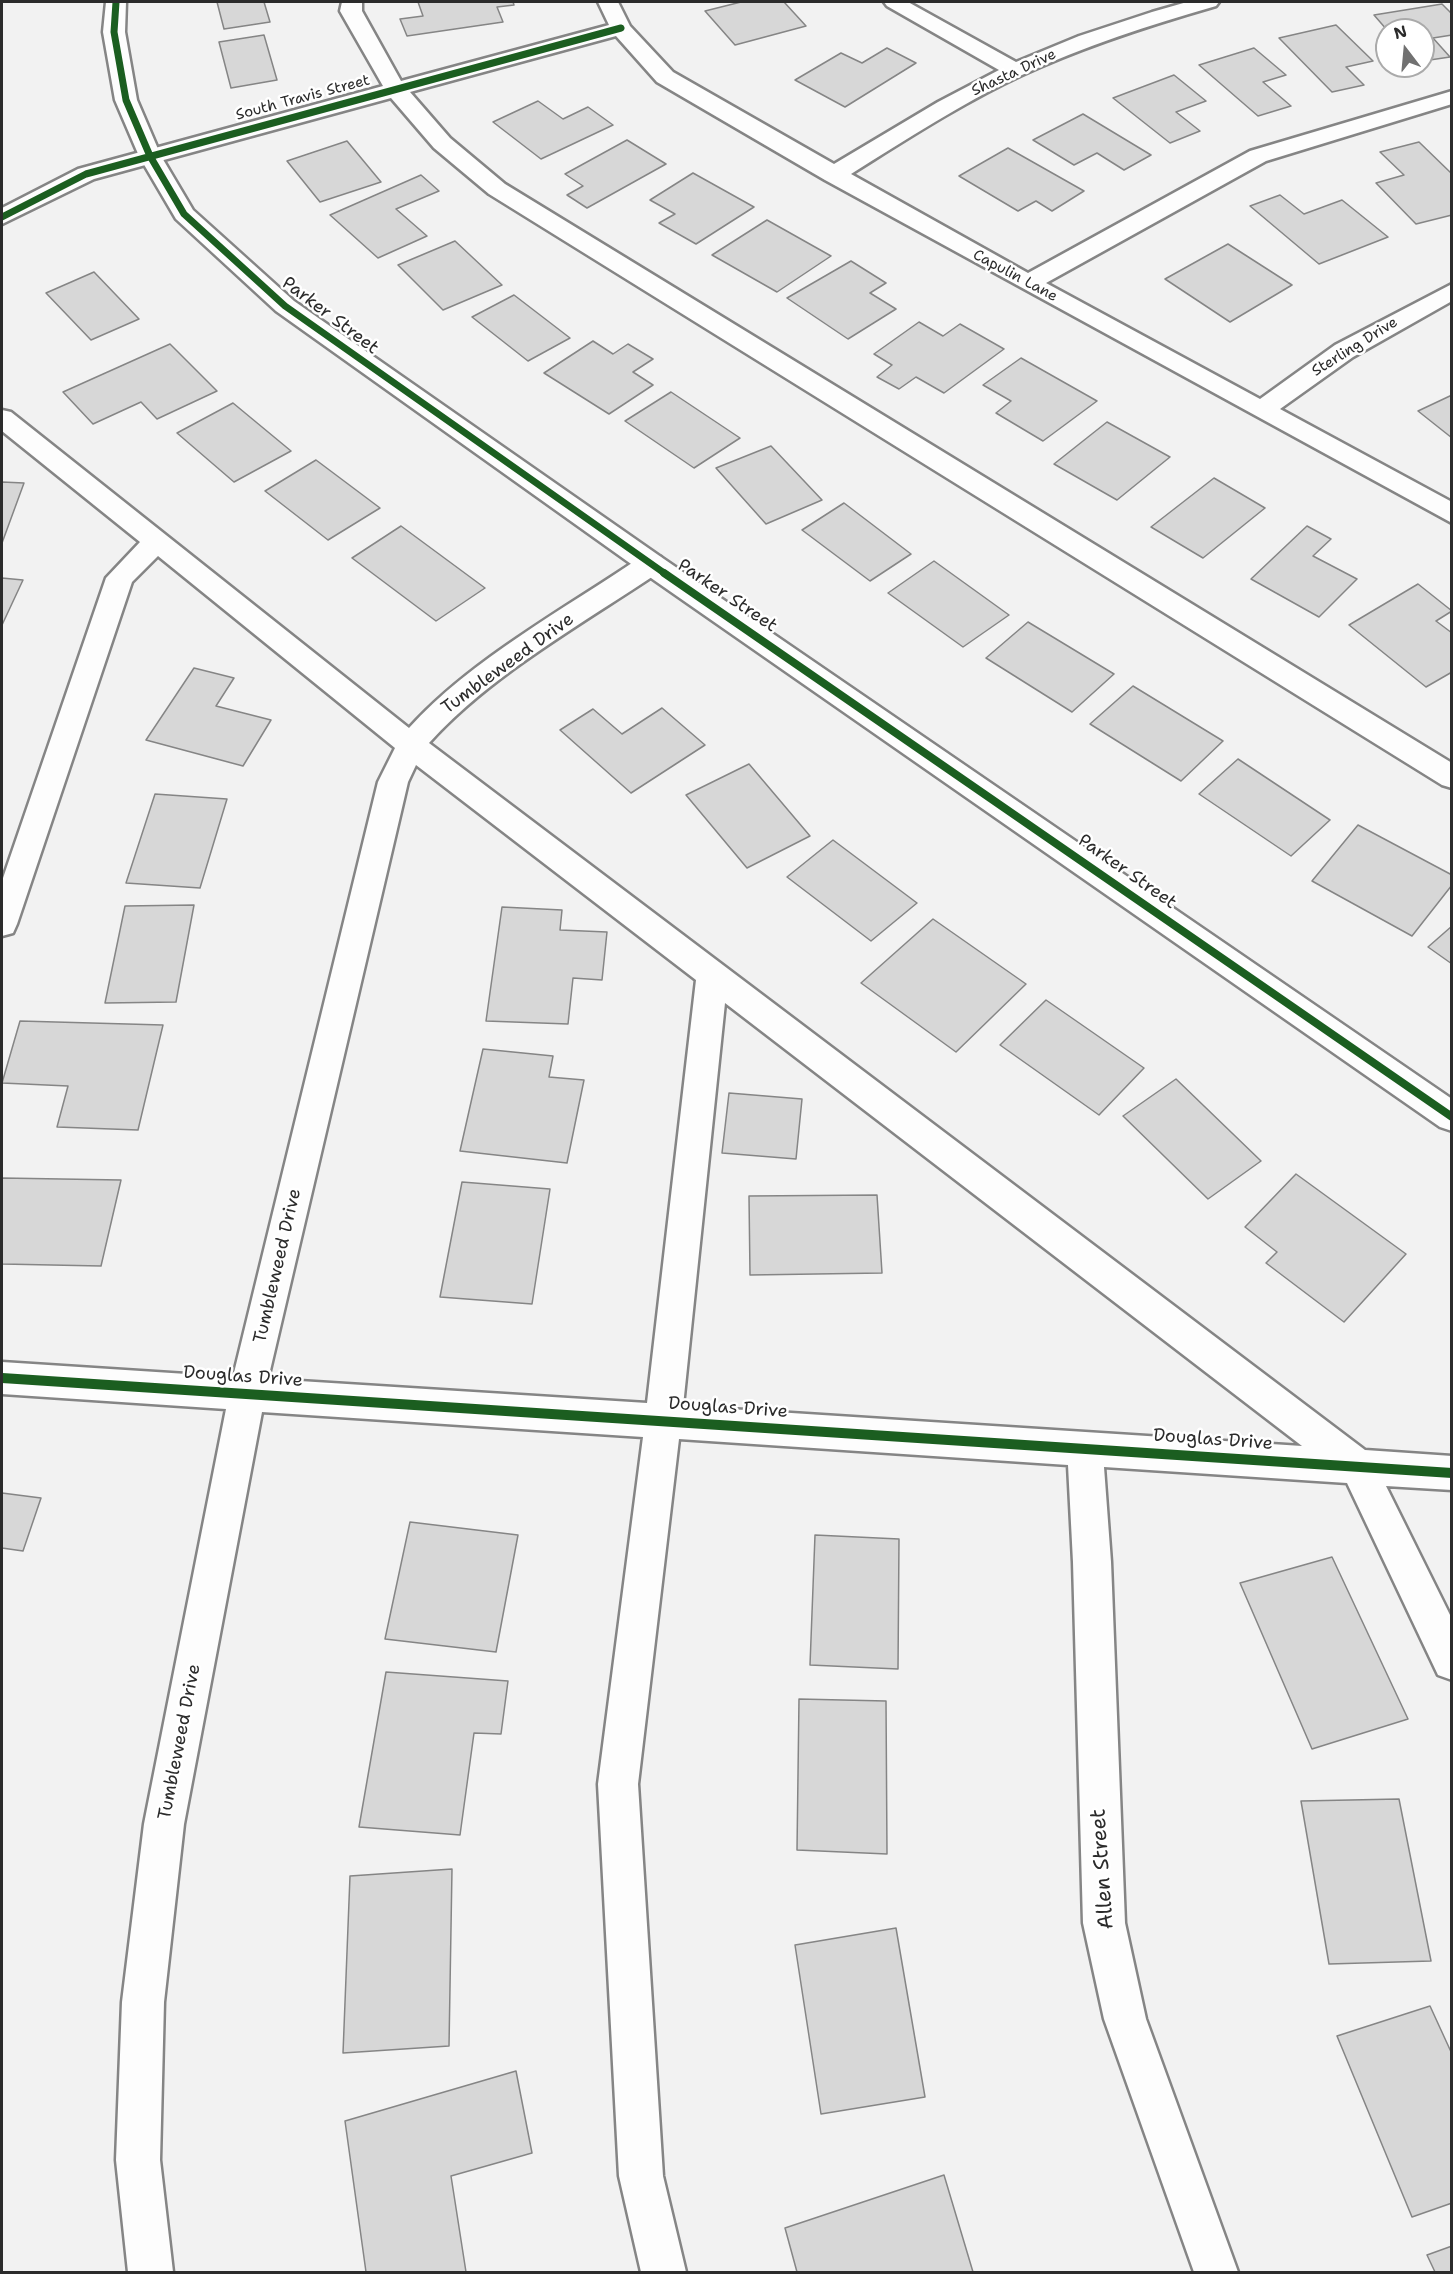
<!DOCTYPE html>
<style>
body{margin:0}
#map{position:relative;width:1453px;height:2274px;overflow:hidden;background:#f2f2f2;font-family:"Shantell Sans",sans-serif}
canvas{display:block}
.frame{position:absolute;inset:0;border:3px solid #2b2b2b;pointer-events:none}
.north{position:absolute;left:1375px;top:18px;width:60px;height:60px;box-sizing:border-box;background:#fff;border:2px solid #aaa;border-radius:50%;rotate:344deg;font-size:16px;font-weight:700;line-height:24px;text-align:center;color:#2b2b2b}
.north::after{content:'';display:block;margin:auto;width:21px;height:27px;background:#717171;clip-path:polygon(50% 0,100% 100%,50% 72%,0 100%)}
</style>
<div id="map">
<canvas width="1453" height="2274"></canvas>
<div class="frame"></div>
<div class="north">N</div>
</div>
<script>
const ctx = document.querySelector('canvas').getContext('2d');
ctx.lineJoin = 'round';
function fill(path, color) { ctx.fillStyle = color; ctx.fill(path, 'evenodd'); }
function trace(path, color, width, dash) { ctx.strokeStyle = color; ctx.lineWidth = width; ctx.lineCap = dash ? 'butt' : 'round'; ctx.setLineDash(dash || []); ctx.stroke(path); }
function drawText(font, color, halo, rows, align = 'center') {
  ctx.font = font + ' "Shantell Sans",sans-serif'; ctx.lineWidth = 5; ctx.setLineDash([]); ctx.textBaseline = 'middle'; ctx.strokeStyle = halo; ctx.fillStyle = color; for (const [text, x, y, turn = 0] of rows) {
    ctx.save(); ctx.translate(x, y); ctx.rotate((+turn || 0) * Math.PI / 180); ctx.textAlign = isNaN(turn) ? turn : align; if (halo) ctx.strokeText(text, 0, 0); ctx.fillText(text, 0, 0); ctx.restore();
  }
}
const building = new Path2D(`
 M217,2h47l6,20 -46,7z
 M418,2h95l1,3 -17,2 6,15 -96,14 -7,-17 23,-3z
 M741,2h43l22,24 -71,19 -30,-34z
 M1442,4l10,10v21l-19,3 17,19 -27,4v-31h-36l-13,-15z
 M1336,25l37,36 -27,6 18,18 -32,7 -53,-54z
 M264,35l13,45 -46,8 -12,-46z
 M887,48l29,15 -71,44 -50,-27 46,-27 21,10z
 M1254,48l32,27 -23,7 28,24 -33,10 -59,-51z
 M1174,75l32,26 -30,11 24,19 -30,12 -57,-45z
 M538,101l25,18 25,-12 25,18 -72,34 -48,-37z
 M1083,114l68,41 -27,15 -27,-17 -23,12 -41,-25z
 M627,140l39,24 -79,44 -20,-13 16,-9 -18,-12z
 M347,141l34,41 -61,20 -33,-41z
 M1419,142l33,32v41l-36,9 -40,-41 28,-8 -24,-23z
 M1008,148l76,43 -32,20 -16,-10 -18,10 -59,-35z
 M693,173l61,34 -58,37 -37,-21 16,-9 -25,-14z
 M421,175l18,16 -43,18 31,27 -49,22 -48,-43z
 M1280,195l24,19 38,-14 46,37 -69,27 -69,-58z
 M767,220l64,36 -54,36 -65,-37z
 M455,241l47,44 -59,25 -45,-45z
 M1228,244l64,41 -62,37 -65,-43z
 M851,261l35,22 -16,10 26,16 -48,30 -61,-41z
 M94,272l45,47 -48,21 -45,-47z
 M514,295l56,43 -42,23 -56,-44z
 M919,322l24,14 17,-12 44,25 -60,44 -28,-16 -17,12 -22,-12 15,-12 -18,-11z
 M593,341l20,13 15,-10 25,15 -20,13 20,13 -44,29 -65,-41z
 M170,344l47,47 -60,28 -16,-17 -48,22 -30,-32z
 M1021,358l76,43 -54,40 -47,-28 15,-12 -28,-16z
 M671,392l69,46 -46,30 -69,-47z
 M1452,395v43l-34,-27z
 M233,403l58,48 -57,31 -57,-49z
 M1107,422l63,35 -53,43 -63,-36z
 M771,446l51,54 -56,24 -50,-56z
 M316,460l64,48 -52,32 -63,-49z
 M1214,478l51,30 -62,50 -52,-31z
 M2,482l22,1 -22,60z
 M844,503l67,51 -41,27 -68,-51z
 M401,526l84,62 -49,33 -84,-63z
 M1307,526l24,13 -18,17 44,23 -38,38 -68,-38z
 M934,561l75,54 -46,32 -75,-54z
 M2,578l21,2 -21,45z
 M1418,584l34,27 -16,10 16,12v39l-26,15 -77,-62z
 M1028,622l86,52 -42,38 -86,-54z
 M194,668l40,10 -18,28 55,14 -28,46 -97,-26z
 M1133,686l90,55 -42,40 -91,-57z
 M662,708l43,37 -74,48 -71,-63 33,-21 29,25z
 M1238,759l92,61 -39,36 -92,-62z
 M749,764l61,72 -63,32 -61,-73z
 M155,794l72,5 -27,89 -74,-5z
 M1358,825l94,50v10l-40,51 -100,-55z
 M833,840l84,63 -46,38 -84,-64z
 M194,905l-18,97 -71,1 20,-97z
 M502,907l60,3 -2,20 47,2 -5,48 -29,-2 -5,46 -82,-3z
 M933,919l93,65 -70,68 -95,-69z
 M1452,926v38l-24,-17z
 M1046,1000l98,68 -45,47 -99,-70z
 M20,1021l143,4 -25,105 -81,-3 11,-41 -66,-3z
 M483,1049l70,7 -4,21 35,3 -17,83 -107,-12z
 M1176,1079l85,82 -53,38 -85,-83z
 M729,1093l73,6 -6,60 -74,-6z
 M1296,1174l110,80 -62,68 -78,-59 11,-11 -32,-25z
 M2,1178l119,2 -20,86 -99,-2z
 M462,1182l88,7 -18,115 -92,-7z
 M877,1195l5,78 -132,2 -1,-79z
 M2,1493l39,5 -18,53 -21,-3z
 M410,1522l108,13 -22,117 -111,-13z
 M815,1535l84,4 -1,130 -88,-4z
 M1332,1557l76,162 -96,30 -72,-166z
 M386,1672l122,9 -7,53 -27,-1 -14,102 -101,-8z
 M799,1699l87,2 1,153 -90,-4z
 M1399,1799l32,162 -102,3 -28,-163z
 M452,1869l-3,177 -106,7 7,-177z
 M896,1928l29,169 -104,17 -26,-169z
 M1430,2006l22,48v149l-40,14 -75,-181z
 M516,2071l16,82 -81,23 15,96h-100l-21,-151z
 M944,2175l29,97h-176l-12,-44z
 M1452,2246v26h-17l-8,-17z`);
fill(building, '#d7d7d7');
trace(building, '#858585', 1.5);
const minor = new Path2D(`
 M342,2h20v9l39,70 208,-56 -11,-23h20l12,24 43,46 161,92 104,-62 61,-32 -112,-64 -3,-4h24l108,60 63,-26 73,-24 35,-10h32l-3,4c-66,19 -132,40 -194,69 -60,28 -115,64 -171,99l177,99 222,-122 202,-60v13l-186,57 -220,122 214,116 75,-54 117,-61v17l-99,56 -73,52 172,93v21l-627,-343 -168,-98 -41,-46 -206,56 40,46 55,46 947,579v25l-10,-3 -953,-591 -55,-46 -43,-50 -297,81 -92,45v-16l76,-39 305,-83 -43,-75z
 M2,410l9,2 398,316c61,-68 157,-120 232,-171l10,-2 10,2 3,7 -3,7c-76,51 -171,104 -232,172l936,707 87,6v34l-66,-4 66,133v61l-14,-5 -91,-192 -243,-16 7,95 14,361 21,96 92,253h-44l-90,-253 -21,-96 -10,-361 -5,-97 -389,-26 -41,345 25,392 23,96h-45l-22,-96 -21,-392 45,-347 -381,-25 -78,412 -20,178 -4,158 13,112h-45l-12,-112 6,-158 22,-178 82,-415 -224,-15v-32l231,15 145,-595 17,-34 -237,-192 -26,26 -115,342 -4,9 -11,3v-55l104,-303 34,-36 -138,-111zM416,765l280,215 -49,423 -379,-24 140,-597zM725,1003l577,443 -619,-40z`);
const major = new Path2D(`
 M106,2h20l-1,30 12,68 24,56 32,54 101,91 367,256 791,542v32l-12,-4 -799,-556 -365,-260 -100,-92 -37,-63 -24,-56 -12,-68z`);
trace(minor, '#858585', 5);
trace(major, '#858585', 5);
fill(minor, '#fdfdfd');
fill(major, '#fdfdfd');
trace(new Path2D(`
 M116,2l-2,30 12,68 24,56 34,58 101,92 382,269
 M2,217l84,-43 535,-146`), '#1b5e20', 7);
trace(new Path2D(`
 M664,573l788,544`), '#1b5e20', 8);
trace(new Path2D(`
 M2,1378l1450,95`), '#1b5e20', 10);
drawText('15px', '#2b2b2b', '#fff', [
 ["Shasta Drive",1014,73,-25],
 ["South Travis Street",303,98,-15],
 ["Capulin Lane",1015,276,28],
 ["Sterling Drive",1355,347,-32]
]);
drawText('18px', '#2b2b2b', '#fff', [
 ["Parker Street",330,316,37],
 ["Parker Street",727,596,34],
 ["Tumbleweed Drive",508,664,-36],
 ["Parker Street",1127,872,35],
 ["Tumbleweed Drive",278,1266,-77],
 ["Douglas Drive",243,1377,4],
 ["Douglas Drive",728,1408,4],
 ["Douglas Drive",1213,1440,4],
 ["Tumbleweed Drive",180,1742,-79]
]);
drawText('21px', '#2b2b2b', '#fff', [
 ["Allen Street",1103,1869,-94]
]);
</script>
